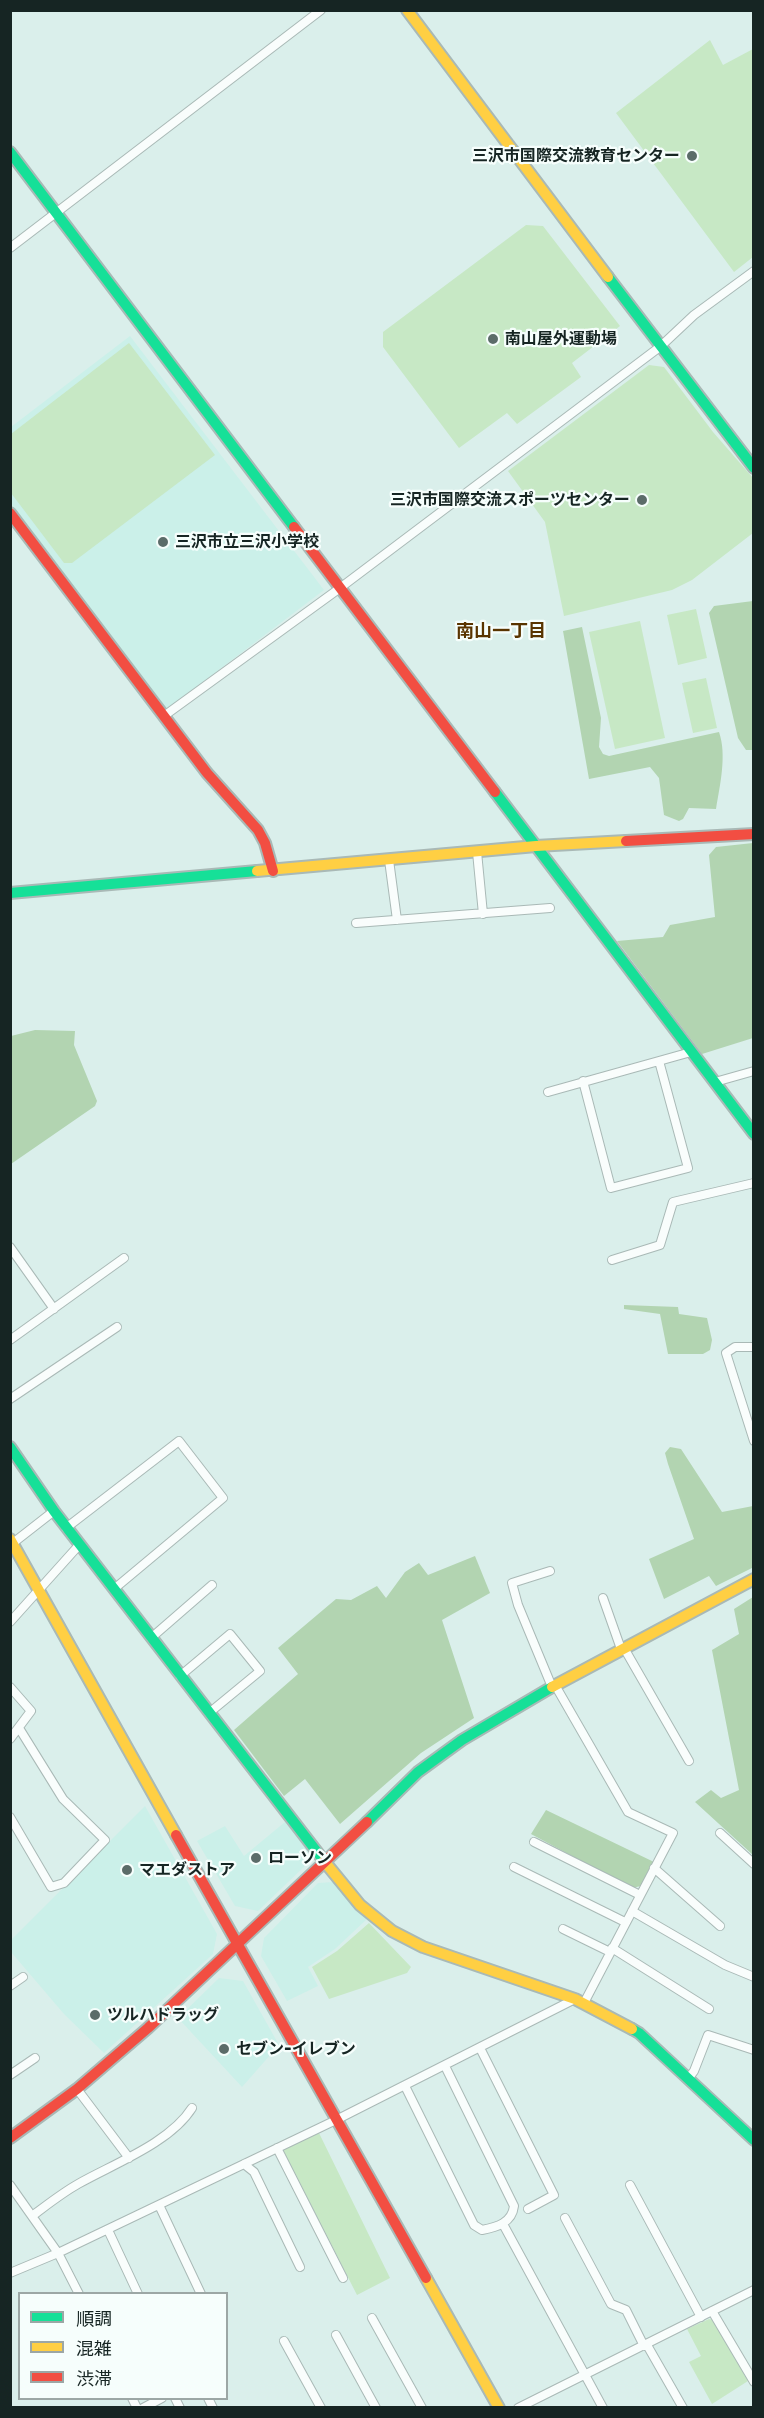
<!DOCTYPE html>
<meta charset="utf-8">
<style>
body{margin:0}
#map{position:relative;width:764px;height:2418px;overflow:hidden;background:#daefeb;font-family:Rubik,"Noto Sans JP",sans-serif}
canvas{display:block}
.frame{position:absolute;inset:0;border:12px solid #162523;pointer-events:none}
.legend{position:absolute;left:18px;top:2292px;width:210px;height:108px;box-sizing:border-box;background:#f6fefc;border:2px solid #9ca7a5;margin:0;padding:8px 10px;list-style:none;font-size:18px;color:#162523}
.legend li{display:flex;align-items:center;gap:12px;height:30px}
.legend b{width:30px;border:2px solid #9ca7a5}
</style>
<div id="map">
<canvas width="764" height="2418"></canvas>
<div class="frame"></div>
<ul class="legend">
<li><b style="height:8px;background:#16e098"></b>順調</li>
<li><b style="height:8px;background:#ffcf43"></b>混雑</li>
<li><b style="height:8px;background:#f24e42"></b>渋滞</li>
</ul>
</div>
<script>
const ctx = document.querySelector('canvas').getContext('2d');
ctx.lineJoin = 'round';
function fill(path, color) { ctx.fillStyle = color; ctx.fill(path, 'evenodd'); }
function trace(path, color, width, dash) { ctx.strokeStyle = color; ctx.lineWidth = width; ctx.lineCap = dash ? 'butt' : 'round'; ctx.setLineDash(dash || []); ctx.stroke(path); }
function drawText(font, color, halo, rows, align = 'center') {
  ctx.font = font + ' Rubik,"Noto Sans JP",sans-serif'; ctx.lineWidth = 4.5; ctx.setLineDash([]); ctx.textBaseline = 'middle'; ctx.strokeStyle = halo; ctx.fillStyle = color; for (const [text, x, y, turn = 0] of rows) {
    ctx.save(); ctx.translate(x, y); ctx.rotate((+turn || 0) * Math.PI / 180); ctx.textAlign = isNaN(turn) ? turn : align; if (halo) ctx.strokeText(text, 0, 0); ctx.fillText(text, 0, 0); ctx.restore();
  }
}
fill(new Path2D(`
 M130,336l194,254 -158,120 -155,-206v-77z
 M145,1806l72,128 -4,20 -109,99 -40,-39 -53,-62 -1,-11z
 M285,1822l23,27 -1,15 -49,47 -23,-5 -38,-65 28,-15 19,30z
 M333,1882l34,37 -32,30 -27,18 10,19 -31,15 -26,-45 3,-18 54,-55z
 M219,1978l24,3 36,64 -37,42 -64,-69z`), '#cbf0e9');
fill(new Path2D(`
 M710,40l13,25 30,-16v208l-19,15 -118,-159z
 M526,225l17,1 77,100 -48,37 9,14 -64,47 -10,-11 -48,35 -76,-101v-15z
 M129,343l86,112 -143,108h-8l-53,-70v-59z
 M649,365l15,2 49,65 40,46v55l-61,47 -20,10 -108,26 -19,-94 -37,-51z
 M696,609l11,49 -29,7 -11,-50z
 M640,621l25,117 -50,11 -26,-117z
 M706,678l11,50 -24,5 -11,-50z
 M369,1923l42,44 -4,6 -78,26 -17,-32 25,-16z
 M319,2133l71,145 -33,17 -74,-145z
 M709,2319l5,1 34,61 -36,23 -23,-42 12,-6 -14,-27z`), '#c7e8c5');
fill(new Path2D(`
 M753,601l1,149h-8l-8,-12 -29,-125 5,-7z
 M582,627l19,91 -2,29 4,7 6,2 110,-24c8,23 1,53 -3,77l-27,-1 -6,11 -4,2 -15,-6 -5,-37 -9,-11 -61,12 -26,-148z
 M753,843v195l-51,16 -85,-113 46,-4 7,-12 45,-8 -6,-62 7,-8z
 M35,1030l40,1 -1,14 23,56 -2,5 -84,58v-128z
 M624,1305l54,2 1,7 28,4 5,22 -2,10 -7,4h-35l-8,-40 -36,-5z
 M670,1447l11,2 41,63 31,-6 1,61 -38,19 -7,-10 -45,23 -15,-40 45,-20 -26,-75 -3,-11z
 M475,1556l15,37 -48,27 32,98 -53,35 -81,71 -35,-45 -21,17 -50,-66 64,-56 -20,-26 58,-49 15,1 26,-14 9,12 19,-26 14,-9 9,12z
 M753,1597v258l-58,-53 16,-12 10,8 18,-8 -27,-140 27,-16 -5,-25z
 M546,1810l108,52 -13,24 -9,2 -101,-54z`), '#b2d4b1');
const street = new Path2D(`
 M10,248l311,-238
 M164,716l176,-128 321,-242 33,-31 60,-44
 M477,852l6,62
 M389,860l8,60
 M356,923l194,-15
 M583,1081l28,107 77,-20 -29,-107
 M715,1082l39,-11
 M548,1092l143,-40
 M10,1247l44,62
 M612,1260l48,-15 13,-43 81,-19
 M10,1340l114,-82
 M754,1347h-19l-9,6 28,88
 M10,1399l107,-72
 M66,1528l113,-87 44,57 -109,91
 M13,1543l41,-32
 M550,1571l-38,12 6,22 34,82
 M603,1598l18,51
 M10,1622l70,-78
 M151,1638l61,-53
 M624,1648l65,113
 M180,1676l50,-42 30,37 -51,42
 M555,1685l73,127 45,21 -89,170
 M10,1687l21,24 -21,28
 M10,1817l41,70 13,-4 41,-43 -42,-41 -44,-71
 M720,1833l34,31
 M534,1842l106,53
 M514,1867l111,55
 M654,1868l66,58
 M632,1911l93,54 29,12
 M563,1929l47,23
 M612,1948l97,61
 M10,1986l13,-9
 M480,2048l74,147 -26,14
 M10,2075l25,-17
 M688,2079l6,-8 14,-36 46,15
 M405,2086l69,139 8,5c15,-3 30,-7 32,-24l-69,-140
 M77,2089l52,69
 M277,2148l66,130
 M244,2164l10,8 46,95
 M10,2185l48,68 21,41
 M630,2185l71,132
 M159,2205l42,89
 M32,2216c15,-11 30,-23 46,-32 35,-20 92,-41 114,-76
 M565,2218l46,86 15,6 18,36
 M503,2224l100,184
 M108,2230l30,64
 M10,2273l48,-20 278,-133 239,-121
 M712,2311l42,71
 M372,2318l50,90
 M336,2335l40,73
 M284,2341l37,67
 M647,2345l36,63
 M132,2398l5,10
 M175,2398l5,10
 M208,2398l5,10
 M143,2408l19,-10
 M518,2408l236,-118`);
const fast = new Path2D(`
 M10,152l284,375
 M608,277l146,191
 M495,792l259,342
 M10,893l247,-22
 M10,1447l44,64 270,350
 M367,1822l51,-50 44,-32 90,-53
 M632,2029l7,4 115,107`);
const slow = new Path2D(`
 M407,10l201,267
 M257,871l279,-25 90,-5
 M10,1539l166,296
 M552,1687l202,-108
 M324,1861l36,44 32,26 31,16 152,52 57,30
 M426,2278l73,130`);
const jam = new Path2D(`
 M10,513l197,260 51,57 7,13 8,28
 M294,527l201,265
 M626,841l128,-7
 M176,1835l250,443
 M10,2138l67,-49 71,-61 219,-206`);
trace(street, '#a9b9b6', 10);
trace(fast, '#a9b9b6', 14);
trace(slow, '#a9b9b6', 14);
trace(jam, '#a9b9b6', 14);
trace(street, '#f9fdfc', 8);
trace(fast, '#16e098', 10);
trace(slow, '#ffcf43', 10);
trace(jam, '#f24e42', 10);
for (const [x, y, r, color] of [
 [692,156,6,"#5b6c69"],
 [493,339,6,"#5b6c69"],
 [642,500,6,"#5b6c69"],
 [163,542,6,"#5b6c69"],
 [256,1858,6,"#5b6c69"],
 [127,1870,6,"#5b6c69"],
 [95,2015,6,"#5b6c69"],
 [224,2049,6,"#5b6c69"]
]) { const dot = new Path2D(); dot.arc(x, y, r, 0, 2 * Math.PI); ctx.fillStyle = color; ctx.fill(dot); trace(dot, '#f6fefc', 2); }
drawText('bold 16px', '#162523', '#f6fefc', [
 ["三沢市国際交流教育センター",680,156,"right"],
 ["南山屋外運動場",505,339],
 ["三沢市国際交流スポーツセンター",630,500,"right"],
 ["三沢市立三沢小学校",175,542],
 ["ローソン",268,1858],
 ["マエダストア",139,1870],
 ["ツルハドラッグ",107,2015],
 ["セブン-イレブン",236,2049]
], 'left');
drawText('bold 18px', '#593400', '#f6fefc', [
 ["南山一丁目",501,632]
]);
</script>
